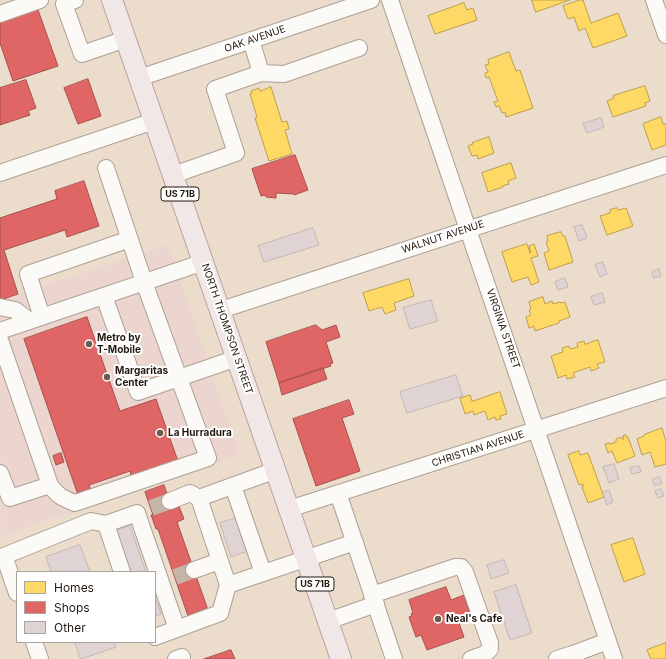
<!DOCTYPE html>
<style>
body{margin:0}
#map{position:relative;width:666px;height:659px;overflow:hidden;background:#ecdccc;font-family:Inter,sans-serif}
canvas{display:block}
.legend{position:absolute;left:16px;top:571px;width:140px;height:72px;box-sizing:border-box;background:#fff;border:1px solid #a7a39f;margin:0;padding:5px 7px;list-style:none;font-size:12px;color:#23190e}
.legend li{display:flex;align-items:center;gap:8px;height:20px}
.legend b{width:20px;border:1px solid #a7a39f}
</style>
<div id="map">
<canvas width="666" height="659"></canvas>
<ul class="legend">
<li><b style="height:11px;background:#ffd966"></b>Homes</li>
<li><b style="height:11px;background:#e06666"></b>Shops</li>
<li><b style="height:11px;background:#dfd4d3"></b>Other</li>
</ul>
</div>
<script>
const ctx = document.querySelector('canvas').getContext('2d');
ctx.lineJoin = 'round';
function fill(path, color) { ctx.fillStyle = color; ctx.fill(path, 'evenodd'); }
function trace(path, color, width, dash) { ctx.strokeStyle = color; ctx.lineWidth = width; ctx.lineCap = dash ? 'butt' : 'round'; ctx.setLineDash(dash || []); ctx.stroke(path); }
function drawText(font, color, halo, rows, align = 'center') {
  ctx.font = font + ' Inter,sans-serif'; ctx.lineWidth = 4; ctx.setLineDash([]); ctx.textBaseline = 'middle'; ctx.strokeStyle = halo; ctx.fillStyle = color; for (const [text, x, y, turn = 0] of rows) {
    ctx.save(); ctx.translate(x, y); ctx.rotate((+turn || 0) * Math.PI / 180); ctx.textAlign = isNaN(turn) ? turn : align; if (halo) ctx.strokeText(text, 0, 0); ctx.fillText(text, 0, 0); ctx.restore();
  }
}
fill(new Path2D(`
 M168,245l71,209 -238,82 -1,-236z`), '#ebd5ce');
const homes = new Path2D(`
 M532,0h38l-34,12z
 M580,0h3l8,23 27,-10 9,23 -34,12 -8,-20 -6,3 -5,-14 -6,2 -5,-13z
 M464,3l3,7 6,-2 4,12 -42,14 -7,-18z
 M509,52l7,19 4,-1 13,38 -27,9 -1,-5 -3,1 -3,-7 -3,1 -2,-5 4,-1 -9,-24 -3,1 -1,-5 3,-1 -3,-7 4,-1 -1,-4z
 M645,86l5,15 -5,2 1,3 -33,11 -6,-16 7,-3 -1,-2z
 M271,87l11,35 5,-1 2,8 -4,1 7,24 -23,7 -14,-43 2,-1 -7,-23 2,-1 -1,-2 8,-3 1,3z
 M661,117l2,7h3v21l-14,5 -9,-26z
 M489,137l5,16 -16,6 -1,-4 -5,1 -4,-10 5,-2 -1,-1z
 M511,163l5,15 -8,3 1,3 -7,2 1,1 -15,5 -6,-19z
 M617,208l1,2 8,-2 7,18 -26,9 -7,-19 10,-3v-3z
 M561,232l2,4h2l8,26 -24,8 -5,-17 5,-2 -3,-9 2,-1 -1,-5z
 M527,244l3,9 1,-1 -2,-6 5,-2 4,12 -7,2 8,24 -8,3 -3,-8 -16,5 -10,-30z
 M409,279l5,17 -20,7 2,7 -11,4 -3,-7 -13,4 -6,-18z
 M543,297l2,7 7,-3 1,3 7,-2 1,1 4,-1 5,15 -11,4v2l-24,8 -1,-5 -5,2 -3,-11 5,-2 -2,-5 2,-1 -2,-7z
 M598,340l7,22 -8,2 2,4 -8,3 -1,-4 -17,6 2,4 -8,2 -1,-4 -8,3 -7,-22 12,-4 -1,-4 7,-2 1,3 8,-2 -1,-4 7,-2 1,3z
 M500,392l7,22 -7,2 1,3 -5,1 -1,-3 -7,3 -3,-9 -11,4 -1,-4 -8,3 -5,-16 10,-3 2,6z
 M662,428l4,14v22l-11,3 -5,-15 -8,3 -5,-16 7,-3v-1z
 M626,435l1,3 1,-1 7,19 -18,7 -5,-12 -4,2 -3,-9 4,-1 1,1 6,-2v-3l5,-2 1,2h2l-1,-3z
 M579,451l1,4 8,-2 16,44 -16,6 -6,-16h1v-3l-4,1 -11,-30z
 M633,538l12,36 -21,8 -13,-37z
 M666,643v16h-15l-4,-9z`);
fill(homes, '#ffd966');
trace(homes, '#bd9f4c', 1);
const shops = new Path2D(`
 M37,7l21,59 -45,15 -13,-38v-23z
 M88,79l13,37 -23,8 -14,-36z
 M26,80l10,28 -8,3 2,4 -30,10v-37z
 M295,155l13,35 -14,5v-1l-18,-1v5l-10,-1 -1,-2 -4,1 -9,-27z
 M84,181l15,45 -32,11 -2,-7 -61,20 14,44 -18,6v-82l57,-19 -2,-8z
 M87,317l33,94 36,-12 23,65 -48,16 -1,-5 1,-1 -1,-3 -41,14 2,6 -13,4 -54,-156z
 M316,325l6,5 14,-5 4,12 -14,5 7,21 -3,1 1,2 -52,17 -13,-41z
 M323,368l4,11 -45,16 -3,-12z
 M349,400l5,14 -12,4 18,53 -44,15 -23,-67z
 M61,453l3,9 -8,3 -3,-9z
 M164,485l8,23 7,-2 5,13 -7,3 31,88 -20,6 -30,-87h-2l-5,-14h2l-8,-23z
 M446,587l5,13 13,-5 6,18 -5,2 2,5 -8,3 5,14 -37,13 -6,-15 -5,2 -7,-20 3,-1 -1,-2 2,-1 -4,-13z
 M231,650l4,9h-31z`);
fill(shops, '#e06666');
trace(shops, '#a74f4c', 1);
const building = new Path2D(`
 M601,118l3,9 -17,6 -4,-9z
 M582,225l5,13 -8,3 -5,-14z
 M313,228l6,17 -55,17 -6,-16z
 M603,262l4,12 -7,3 -5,-12z
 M659,269l2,7 -7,2 -2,-6z
 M565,278l3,9 -10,3 -3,-8z
 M602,293l3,9 -11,3 -3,-8z
 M431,300l7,21 -28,8 -7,-21z
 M456,375l7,21 -56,17 -7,-21z
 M614,464l5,15 -10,4 -6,-16z
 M639,466l2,6 -9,2 -2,-6z
 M659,477l3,6 -7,3 -3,-6z
 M661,489l3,7 -6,2 -3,-7z
 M609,490l4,12 -6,3 -4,-12z
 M237,518l11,33 -17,6 -11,-34z
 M130,526l16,46h-15l-15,-41z
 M80,545l10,27h-39l-5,-15z
 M504,560l5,13 -18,6 -4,-14z
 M516,585l16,48 -22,7 -16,-48z
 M155,597l6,17 -6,2z
 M75,642h39l2,5 -35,12z`);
fill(building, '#dfd4d3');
trace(building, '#c2b7b5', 1);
trace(new Path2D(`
 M151,508l19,-7
 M175,577l19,-7`), '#c4b5a6', 16, [16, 8]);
const minor = new Path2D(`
 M75,0l-11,4 18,50 44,-15
 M390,0l224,659
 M654,0l12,35
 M0,14l40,-14
 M261,73l23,1 75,-26
 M139,78l232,-78
 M0,173l154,-52
 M173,175l63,-22 -21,-64 46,-16 -10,-33
 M104,296l34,96 99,-34
 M0,307l15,3 15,11
 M221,310l445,-145
 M42,317l-14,-43 102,-35
 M0,331l204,-69
 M0,340l50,145c8,11 12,13 25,18l133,-45 -64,-176 -38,-114
 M276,470l-77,28 29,87 127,-43
 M0,473l10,25 40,-13
 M233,486l30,87
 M338,493l56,166
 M170,501l20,-8 9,5
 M289,509l377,-121
 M4,556l13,37
 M0,557l4,-1 87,-35 15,3
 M194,570l26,-9
 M122,572l-16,-48 31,-11 40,116
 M372,595l83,-28h6l4,5 25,71v6l-5,5 -14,5
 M328,621l48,-17
 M155,637l65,-24 8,-28
 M34,642l6,17
 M176,659l6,-2
 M557,659l16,-5
 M575,659l-2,-5 35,-13`);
const major = new Path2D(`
 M112,0l229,659`);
trace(minor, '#aca094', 18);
trace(major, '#baa29f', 22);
trace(minor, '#fcfaf7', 16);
trace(major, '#f2e7e7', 20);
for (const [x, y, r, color] of [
 [89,344,4,"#695d50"],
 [107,377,4,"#695d50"],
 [160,433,4,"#695d50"],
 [438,619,4,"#695d50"]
]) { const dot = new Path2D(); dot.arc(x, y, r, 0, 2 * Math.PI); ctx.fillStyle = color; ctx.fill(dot); trace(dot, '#fff', 1.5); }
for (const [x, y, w] of [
 [180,194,38],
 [315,584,38]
]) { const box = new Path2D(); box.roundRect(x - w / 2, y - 7, w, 14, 3); ctx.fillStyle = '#fff'; ctx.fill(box); trace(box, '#23190e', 1); }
drawText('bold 9px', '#23190e', null, [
 ["US 71B",180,194],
 ["US 71B",315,584]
]);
drawText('10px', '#23190e', '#fff', [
 ["OAK AVENUE",255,39,-19],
 ["WALNUT AVENUE",443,237,-18],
 ["NORTH THOMPSON STREET",227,329,71],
 ["VIRGINIA STREET",503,329,71],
 ["CHRISTIAN AVENUE",478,449,-18]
]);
drawText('bold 10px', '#23190e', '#fff', [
 ["Metro by",97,338],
 ["T-Mobile",97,350],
 ["Margaritas",115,371],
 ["Center",115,383],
 ["La Hurradura",168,433],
 ["Neal's Cafe",446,619]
], 'left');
</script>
